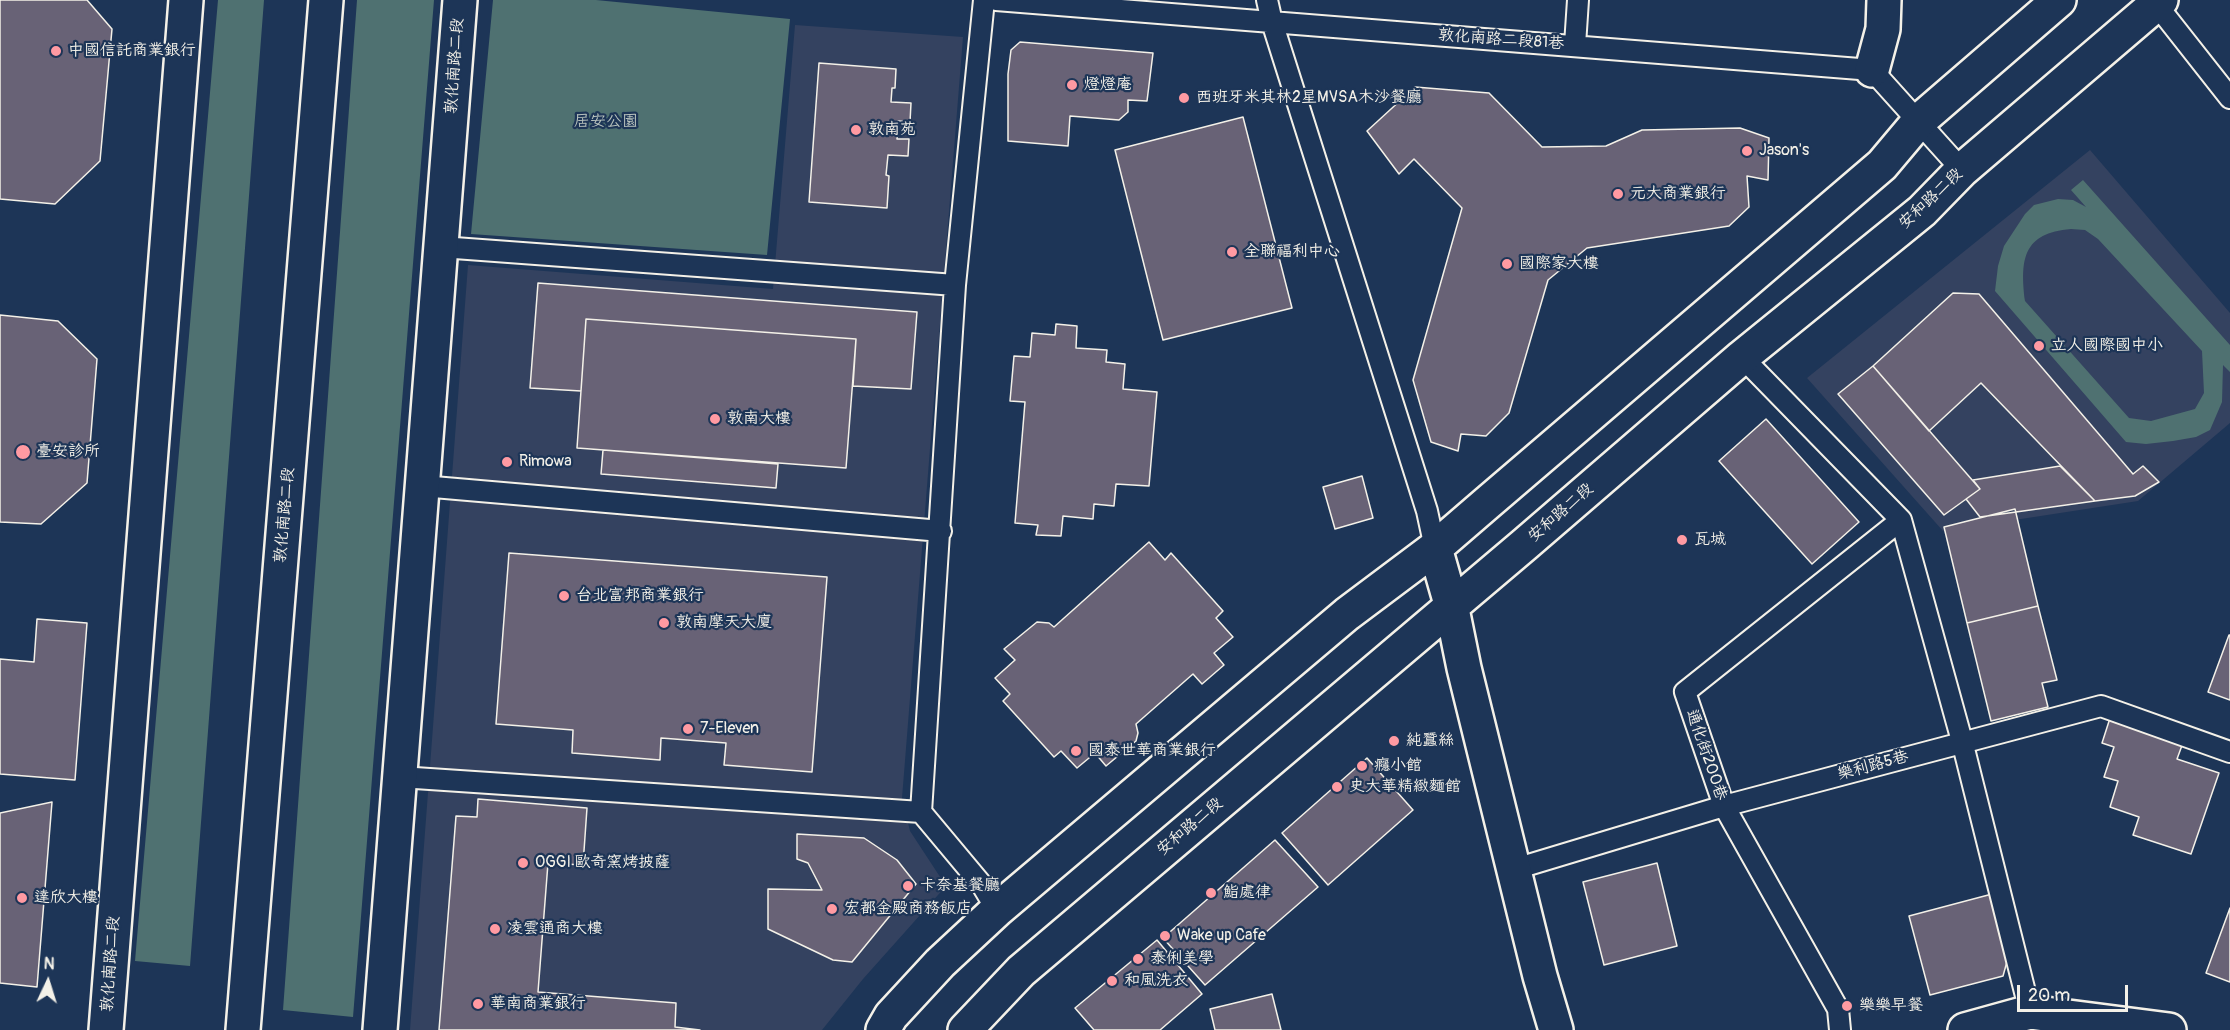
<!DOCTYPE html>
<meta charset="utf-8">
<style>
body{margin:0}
#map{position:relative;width:2230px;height:1030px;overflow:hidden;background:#1d3557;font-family:Pangolin,sans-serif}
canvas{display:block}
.north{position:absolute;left:18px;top:952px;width:60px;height:60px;-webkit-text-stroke:4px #1d3557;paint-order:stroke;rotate:4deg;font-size:16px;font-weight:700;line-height:24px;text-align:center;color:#f4f1e8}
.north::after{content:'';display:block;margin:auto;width:21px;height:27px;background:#f4f1e8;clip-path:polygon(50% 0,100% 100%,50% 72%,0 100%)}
.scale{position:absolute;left:2017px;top:985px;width:111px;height:27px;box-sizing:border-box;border:3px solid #f4f1e8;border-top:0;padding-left:8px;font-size:18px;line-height:21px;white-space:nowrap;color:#f4f1e8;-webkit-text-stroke:4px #1d3557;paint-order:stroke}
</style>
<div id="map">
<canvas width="2230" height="1030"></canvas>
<div class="north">N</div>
<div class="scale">20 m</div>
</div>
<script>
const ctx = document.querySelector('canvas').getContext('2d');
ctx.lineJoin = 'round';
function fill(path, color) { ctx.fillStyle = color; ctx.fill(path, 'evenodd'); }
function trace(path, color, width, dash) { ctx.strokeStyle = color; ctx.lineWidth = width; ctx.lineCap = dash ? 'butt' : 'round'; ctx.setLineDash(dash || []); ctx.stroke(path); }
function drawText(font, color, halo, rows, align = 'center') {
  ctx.font = font + ' Pangolin,"LXGW WenKai TC",sans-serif'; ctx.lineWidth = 4.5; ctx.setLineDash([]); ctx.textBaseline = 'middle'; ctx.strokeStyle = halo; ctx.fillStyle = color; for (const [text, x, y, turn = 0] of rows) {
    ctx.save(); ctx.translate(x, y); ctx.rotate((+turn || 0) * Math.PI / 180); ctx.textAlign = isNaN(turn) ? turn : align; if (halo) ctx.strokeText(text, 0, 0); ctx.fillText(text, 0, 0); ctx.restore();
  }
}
fill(new Path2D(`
 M795,25l168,12 -61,761 8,33 36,55 -83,93 -41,51h-412l58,-765 305,24z
 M2090,150l140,163v110l-92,78 -195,30 -136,-153z`), '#344260');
fill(new Path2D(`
 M218,0h46l-74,966 -55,-5z
 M357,0h77l-81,1017 -70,-7z
 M493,0h103l194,19 -23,236 -296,-21z
 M2083,180l147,165v27l-7,-7 -1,37 -12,28 -14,7 -23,4 -27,3 -20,-2 -131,-151 3,-25 6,-20 21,-32 9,-9 24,-6 15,1 13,7 -15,-17zM2071,229l14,1 13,9 104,112 2,42 -9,16 -44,12 -22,-3 -104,-117c-5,-42 -2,-68 46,-72z`), '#4f7171');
const building = new Path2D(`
 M0,0h87l25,29 -12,132 -45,43 -55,-5z
 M1020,42l133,11 -6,48 -19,-1v12l-9,8 -49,-4 -2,30 -60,-5v-67l3,-24z
 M819,63l77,6 -1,19h-3l-1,14 20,1 -1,19 -12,-1 -1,18h12l-1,17 -20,-1 -2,20 3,1 -2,32 -78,-6z
 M1415,87l74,6 53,54 64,-1 36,-16 98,-2 29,10 -1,42 -21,-4 2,31 -20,19 -142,22 -39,32 -39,133 -23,23 -25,-2 -3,17 -27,-9 -18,-62 49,-172 -48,-49 -15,15 -32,-43z
 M1243,117l49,191 -129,32 -48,-190z
 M538,283l379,29 -6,77 -58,-3 3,-47 -270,-20 -5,72 -51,-3z
 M1953,293l26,1 154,180 10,-8 16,16 -24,14 -40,5 -114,-118 -52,48 -56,-65z
 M0,315l58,6 39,38 -10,124 -46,41 -41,-2z
 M586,319l270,20 -10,129 -269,-20z
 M1056,324l21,2 -1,22 31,2 -1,12 19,2 -2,25 34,3 -8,94 -33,-2 -2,22 -20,-2 -1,15 -30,-3 -2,20 -25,-1 2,-10 -23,-2 10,-121 -15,-1 4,-45 16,1 2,-24 23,2z
 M1873,366l107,123 -36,26 -106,-121z
 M1766,419l93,103 -47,42 -93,-103z
 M603,450l175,14 -2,24 -175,-14z
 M2060,466l35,35 -115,16 -14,-18 14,-10 -7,-9z
 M1362,476l11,42 -38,11 -12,-42z
 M2015,509l23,97 -71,17 -23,-96z
 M1149,542l16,18 6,-7 52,58 -7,7 17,19 -19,16 10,12 -22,19 -9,-10 -57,50 2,9 -2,8 -30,25 -11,-13 -18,15 -16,-17 -7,6 -51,-56 7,-7 -15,-16 20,-18 -11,-11 33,-27 12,1 5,4z
 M509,553l318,24 -15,195 -88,-7 2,-22 -65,-5 -1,22 -88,-7 1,-23 -77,-6z
 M2038,606l19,74 -15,3 6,24 -57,14 -24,-98z
 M37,619l50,4 -12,157 -75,-6v-115l34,3z
 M2229,635h1v65l-22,-8z
 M2111,715l73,25 -7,19 42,14 -28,81 -58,-19 6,-18 -29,-10 8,-26 -14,-4 10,-30 -12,-4z
 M1367,758l46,52 -85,75 -46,-52z
 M478,799l109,9 -4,57 -35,-2 -10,129 138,11 -1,24 25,3h-261l17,-214 21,1z
 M52,802l-15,185 -37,-4v-170z
 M797,834l67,4 33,22 19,24 -64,78 -19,-2 -65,-31v-40l54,1 -14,-27 -11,-4z
 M1275,840l43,47 -113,98 -42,-47z
 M1657,863l20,83 -73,19 -21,-83z
 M1992,894l16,64 -5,18 -73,19 -21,-79z
 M2230,908v74l-24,-9z
 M1157,940l45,54 -42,36h-66l-19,-22z
 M1272,994l9,36h-66l-5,-21z`);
fill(building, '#686276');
trace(building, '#f4f1e8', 1.5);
const service = new Path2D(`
 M984,0l-29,285 -34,527 61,73 15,25
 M996,0l876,70 90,100
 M1267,0l5,22 155,489 8,37
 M2156,4l74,94
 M1575,45l3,-45
 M441,247l514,38
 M1742,357l159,163 61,221 68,271
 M422,486l519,45
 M400,777l521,35
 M1515,869l209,-63 377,-100 129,46
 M1840,1030l-2,-21 -114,-203 -39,-114 216,-172`);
const minor = new Path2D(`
 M1872,70l11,-41 1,-29`);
const tertiary = new Path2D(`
 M1435,548l16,56 13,64 76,308 16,54
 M883,1030l8,-14 49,-53 57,-53 350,-296 88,-66 51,-44 396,-339 37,-44 140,-121
 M965,1030l56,-59 503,-426 218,-188 180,-146 40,-41 199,-170
 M1965,1030l65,-18 139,18`);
const secondary = new Path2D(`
 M106,1030l80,-1030
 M243,1030l83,-1030
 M380,1030l80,-1030`);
trace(service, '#f4f1e8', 24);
trace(minor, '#f4f1e8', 38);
trace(tertiary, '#f4f1e8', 38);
trace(secondary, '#f4f1e8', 38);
trace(service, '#1d3557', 20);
trace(minor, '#1d3557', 33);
trace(tertiary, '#1d3557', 33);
trace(secondary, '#1d3557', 33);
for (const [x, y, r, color] of [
 [56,51,6,"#ff9aa2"],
 [1072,85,6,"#ff9aa2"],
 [1184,98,6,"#ff9aa2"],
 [856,130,6,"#ff9aa2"],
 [1747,151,6,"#ff9aa2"],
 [1618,194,6,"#ff9aa2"],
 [1232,252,6,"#ff9aa2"],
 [1507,264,6,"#ff9aa2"],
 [2039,346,6,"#ff9aa2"],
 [715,419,6,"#ff9aa2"],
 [23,452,8,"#ff9aa2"],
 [507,462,6,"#ff9aa2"],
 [1682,540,6,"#ff9aa2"],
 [564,596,6,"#ff9aa2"],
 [664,623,6,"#ff9aa2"],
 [688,729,6,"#ff9aa2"],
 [1394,741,6,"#ff9aa2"],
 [1076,751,6,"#ff9aa2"],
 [1362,766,6,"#ff9aa2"],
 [1337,787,6,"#ff9aa2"],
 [523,863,6,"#ff9aa2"],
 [908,886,6,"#ff9aa2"],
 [1211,893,6,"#ff9aa2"],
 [22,898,6,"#ff9aa2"],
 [832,909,6,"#ff9aa2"],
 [495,929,6,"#ff9aa2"],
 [1165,936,6,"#ff9aa2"],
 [1138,959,6,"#ff9aa2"],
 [1112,981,6,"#ff9aa2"],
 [478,1004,6,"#ff9aa2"],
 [1847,1006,6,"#ff9aa2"]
]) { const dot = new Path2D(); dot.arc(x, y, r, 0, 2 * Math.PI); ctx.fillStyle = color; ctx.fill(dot); trace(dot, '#1d3557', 2); }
drawText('16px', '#f4f1e8', '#1d3557', [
 ["敦化南路二段81巷",1501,40,4],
 ["敦化南路二段",455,66,-86],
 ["安和路二段",1931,199,-43],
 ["安和路二段",1561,513,-41],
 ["敦化南路二段",285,515,-85],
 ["通化街200巷",1706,755,71],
 ["樂利路5巷",1873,766,-15],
 ["安和路二段",1190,827,-40],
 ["敦化南路二段",111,964,-86]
]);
drawText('16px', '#f4f1e8', '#1d3557', [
 ["中國信託商業銀行",68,51],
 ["燈燈庵",1084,85],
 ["西班牙米其林2星MVSA木沙餐廳",1196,98],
 ["敦南苑",868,130],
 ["Jason's",1759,151],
 ["元大商業銀行",1630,194],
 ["全聯福利中心",1244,252],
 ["國際家大樓",1519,264],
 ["立人國際國中小",2051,346],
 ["敦南大樓",727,419],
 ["臺安診所",36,452],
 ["Rimowa",519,462],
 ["瓦城",1694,540],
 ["台北富邦商業銀行",576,596],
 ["敦南摩天大廈",676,623],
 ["7-Eleven",700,729],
 ["純蠶絲",1406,741],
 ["國泰世華商業銀行",1088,751],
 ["癮小館",1374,766],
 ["史大華精緻麵館",1349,787],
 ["OGGI 歐奇窯烤披薩",535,863],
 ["卡奈基餐廳",920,886],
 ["鮨處律",1223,893],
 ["達欣大樓",34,898],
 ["宏都金殿商務飯店",844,909],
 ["凌雲通商大樓",507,929],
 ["Wake up Cafe",1177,936],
 ["泰俐美學",1150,959],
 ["和風洗衣",1124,981],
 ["華南商業銀行",490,1004],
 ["樂樂早餐",1859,1006]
], 'left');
drawText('16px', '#bac4be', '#1d3557', [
 ["居安公園",606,122]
]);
</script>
